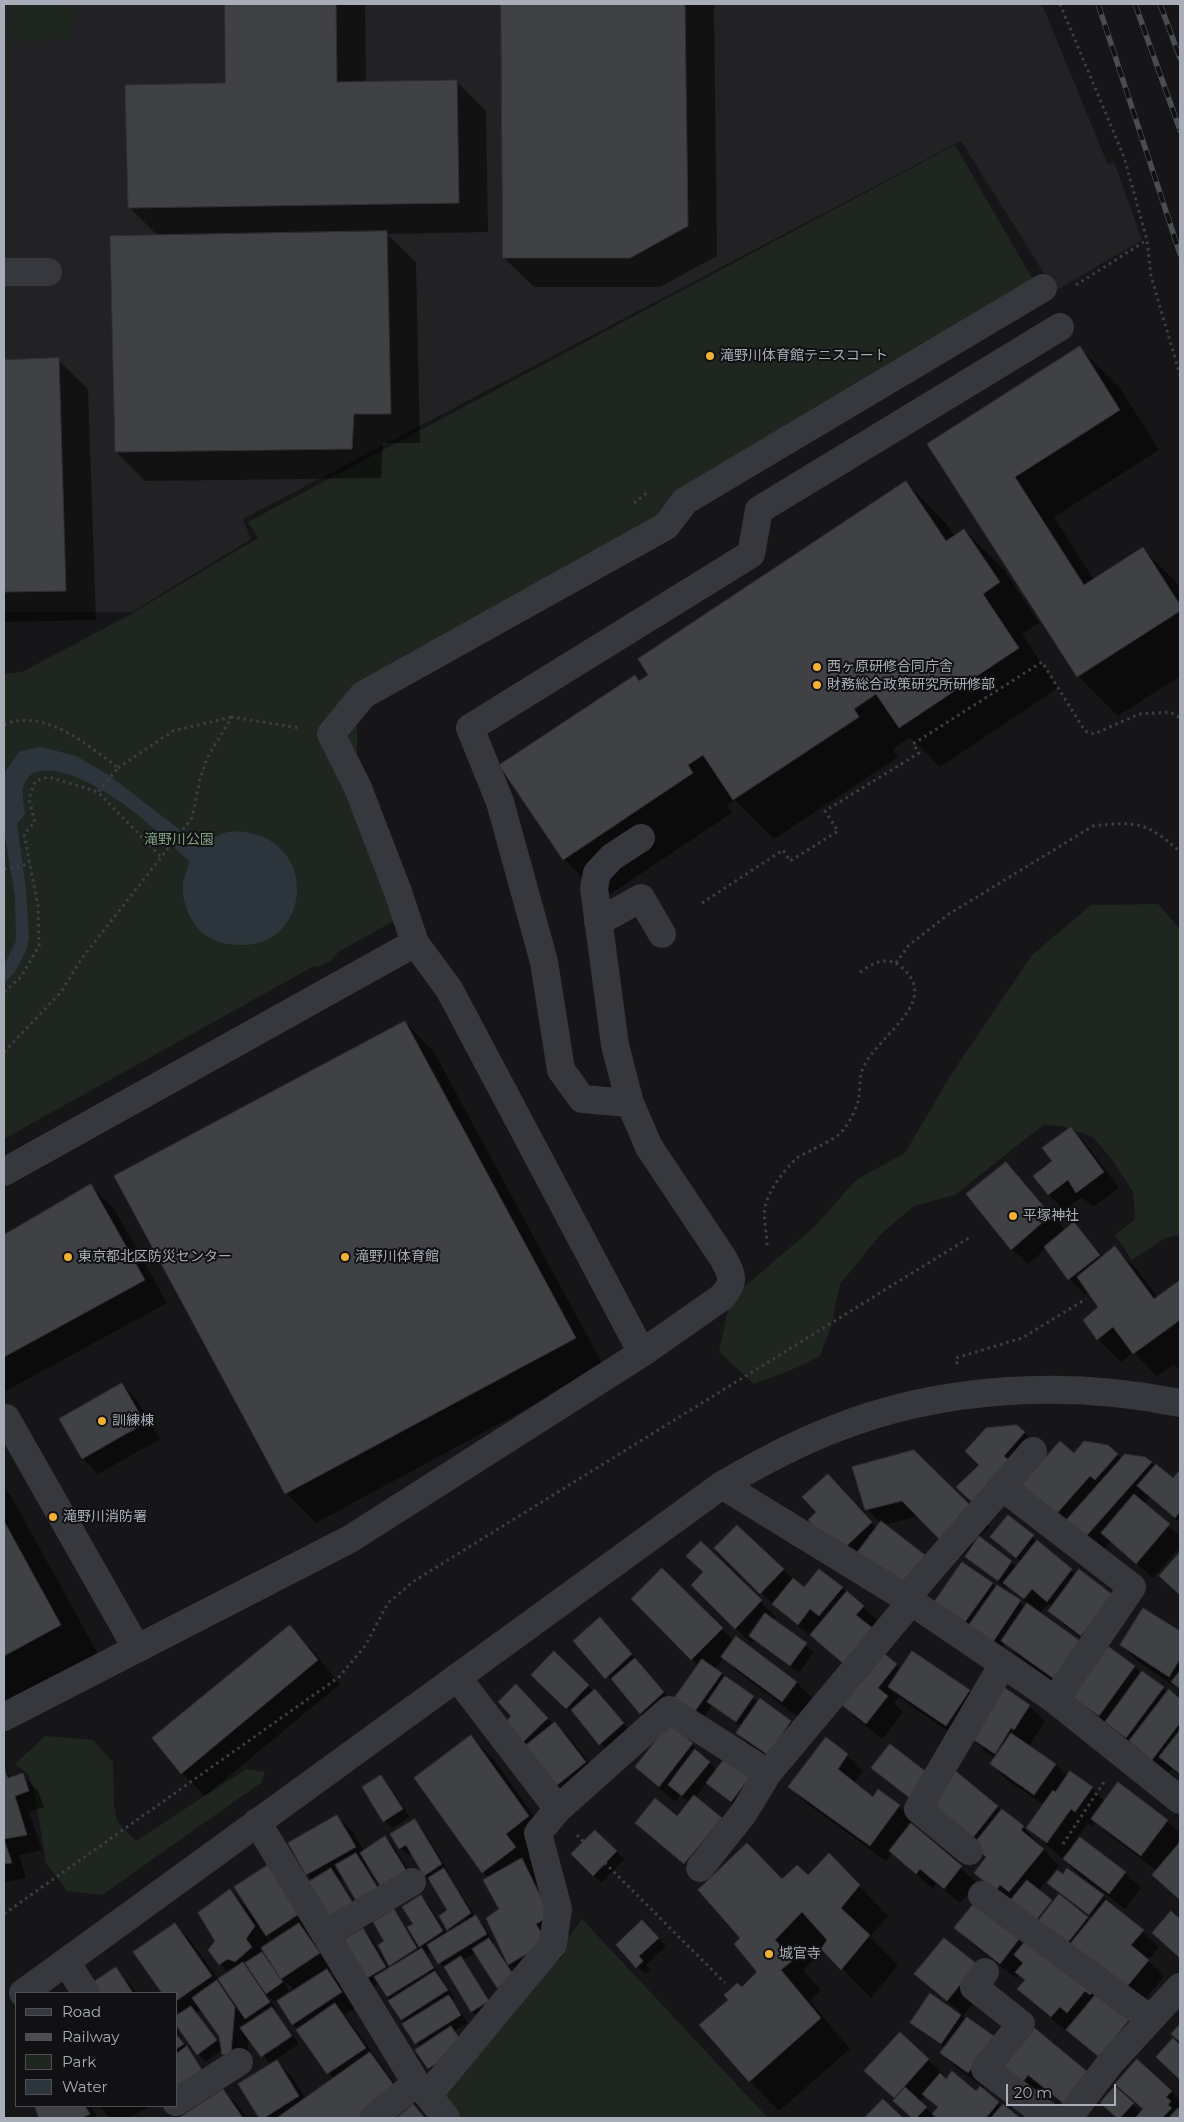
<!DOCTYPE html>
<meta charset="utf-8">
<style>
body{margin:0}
#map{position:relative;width:1184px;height:2122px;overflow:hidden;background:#161618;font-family:Montserrat,sans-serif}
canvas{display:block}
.frame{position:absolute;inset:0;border:5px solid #a8adb8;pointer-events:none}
.legend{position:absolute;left:15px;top:1992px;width:162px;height:115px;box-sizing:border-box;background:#111113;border:1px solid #4d4f55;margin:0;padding:6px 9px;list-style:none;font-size:15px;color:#a8adb8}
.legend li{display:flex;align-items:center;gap:10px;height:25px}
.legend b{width:25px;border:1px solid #4d4f55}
.scale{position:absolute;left:1006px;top:2084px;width:110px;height:22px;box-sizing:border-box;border:2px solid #a8adb8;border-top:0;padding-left:6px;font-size:15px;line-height:18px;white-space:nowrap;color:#a8adb8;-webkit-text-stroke:4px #111113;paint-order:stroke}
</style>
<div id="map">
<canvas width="1184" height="2122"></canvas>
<div class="frame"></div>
<ul class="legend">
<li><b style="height:6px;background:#37383d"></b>Road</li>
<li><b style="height:6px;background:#4a4c52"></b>Railway</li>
<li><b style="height:14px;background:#1e261f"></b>Park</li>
<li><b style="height:14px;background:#2c353c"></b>Water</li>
</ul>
<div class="scale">20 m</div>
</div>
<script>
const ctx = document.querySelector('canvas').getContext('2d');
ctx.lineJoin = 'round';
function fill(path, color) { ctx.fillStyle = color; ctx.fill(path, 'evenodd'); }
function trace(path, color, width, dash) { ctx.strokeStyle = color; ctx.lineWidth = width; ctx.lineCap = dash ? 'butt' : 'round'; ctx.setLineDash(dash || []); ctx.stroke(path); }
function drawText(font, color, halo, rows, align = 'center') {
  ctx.font = font + ' Montserrat,"Noto Sans JP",sans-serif'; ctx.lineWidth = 4; ctx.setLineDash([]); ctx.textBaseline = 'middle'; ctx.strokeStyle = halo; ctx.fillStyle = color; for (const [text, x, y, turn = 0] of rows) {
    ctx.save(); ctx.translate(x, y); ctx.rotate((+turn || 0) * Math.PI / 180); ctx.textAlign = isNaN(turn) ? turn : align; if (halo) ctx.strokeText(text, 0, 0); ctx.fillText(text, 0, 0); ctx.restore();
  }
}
fill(new Path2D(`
 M4,4h1038l66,161 6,-3 28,78 -87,51 -94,-150 -718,378 8,20 -119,73h-128z`), '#222225');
fill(new Path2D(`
 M4,4h3l3,113h-6z
 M10,4h66l-2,35 -64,3z
 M955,145l91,157 -689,405v54l55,150 -74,41 -6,8 -12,7 -6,-1 -310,173v-465l18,-2 109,-58 127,-76 -10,-16z
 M1158,904l22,25v306l-15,3 -33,22 -17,-25 20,-16 -2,-27 -19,-30 -21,-25 -31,-11 -19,-1 -88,70 -41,11 -33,28 -41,50 -8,39 -12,33 -31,15 -35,13 -35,-32 11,-53 85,-73 41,-46 49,-27 47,-80 80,-118 59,-50z
 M45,1736l48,4 20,22 1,42 3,17 19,20 110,-72 19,3 -3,10 -160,113 -35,-4 -21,-28 -12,-73 -6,-16 -13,-10z
 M582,1919l186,199h-314l-18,-22 91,-101z`), '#1e261f');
fill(new Path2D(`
 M41,747l35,9 34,20 91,70c7,-4 15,-11 23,-13 12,-3 26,-1 37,3 57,23 43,109 -18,109 -14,0 -27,-2 -39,-11 -13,-10 -22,-31 -21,-48 0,-8 5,-17 6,-25 -25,-23 -50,-48 -79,-66 -18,-12 -68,-39 -84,-15 -6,9 -2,24 -1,34l-8,10 9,65 3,47 -2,13 -12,23 -11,11v-18l12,-24 -1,-44 -11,-68v-56l16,-22z`), '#2c353c');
fill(new Path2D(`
 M226,4h139l1,79 90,-2 30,30 2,121 -101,2 29,28 4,181h-37l-2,35 -236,3 -29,-29 42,-216 -29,-29 97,-122z
 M502,4h212l3,252 -57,31h-126l-30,-29z
 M1080,348l40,40 39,62 -105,67 40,63 48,-32 38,38v90l-62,40 -40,-40 -149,-232z
 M58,360l30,29 8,231 -92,2v-261z
 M906,483l40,40 9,13 9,-6 40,40 35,53 -17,11 36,54 -118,79 -30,-30 -17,12 5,8 -124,82 -39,-39 -8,5 5,8 -129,86 -39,-40 71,-182 5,5z
 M405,1022l29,30 170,315 -288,156 -30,-30z
 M1071,1128l15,16 33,44 -26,19 -11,-10 -18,13 -15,-15 -14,-19 19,-14z
 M1006,1163l60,68 8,-7 30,33 11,-9 23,23 20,27 22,-16v89l-6,-7 -17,12 -24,-24 -12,10 -23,-23 2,-32 -11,-15 -4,3 -16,-16 -22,-31 -19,16 -16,-15z
 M91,1186l23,23 53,94 -163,89v-156z
 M122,1384l15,16 23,39 -62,35 -15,-15z
 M1017,1426l23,23 -22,23 90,-25 14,12 23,-1 28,22 7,-8v51l-30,-26 -6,7 36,32v10l-27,32 -42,-37 -13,16 -62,-53 -62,-1z
 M913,1451l77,76 -11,11 38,29 4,-5 -29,-25 16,-21 68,59 3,-4 33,25 16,16 -30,39 -33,-25 -16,-16 3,-3 -4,-3 -8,10 42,29 17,17 9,-13 60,46 2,-2 10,9v76l-8,-7 -4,5 -53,-43 -26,-19 -15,-16 -56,-40 -13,-13 -4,5 -19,-12 -1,1 -29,-21 -16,-15 27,-37 63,43 2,-3 -20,-18 -2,2 -40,-31 7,-10 -1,-1 -12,12 -41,-42 -35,9 40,31 15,15 -21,31 -44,-33 -10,-9 -8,8 -47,-48 8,-8 -13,-15 24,-21 49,53 4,-5 -14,-15 -14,-41z
 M4,1488l7,8 98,178 -105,31z
 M701,1543l75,74 -3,3 41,32 -15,21 -45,-33 -3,3 -59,-58 12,-13z
 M716,1548l67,22 21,19 38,-1 37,34 3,31 19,17 11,-18 58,39 15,16 -23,34 -63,-44 -5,6 9,9 -21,27 -26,-21 -16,-16 20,-24 -45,-40 -1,1 -37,-31z
 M662,1570l72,71 62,41 16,16 -14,19 -60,-45 -14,-14 -10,11 44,33 2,-2 31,22 15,16 -22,32 -31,-21 -15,-16 4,-6 -30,-22 -11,16 -19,-13 17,-42 -67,-67z
 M1144,1610l36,22v58l-43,-29 -15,-16z
 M600,1619l15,15 56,66 -23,21 -73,-80z
 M289,1627l23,23 28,34 -135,112 -23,-23z
 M554,1653l40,39 1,-2 8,8 27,34 -22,20 -25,-29 -50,-48z
 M516,1685l38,40 1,-1 16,15 30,39 -28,23 -16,-16 -51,-61 7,-8z
 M1029,1706l16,15 -16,25 27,18 12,13 24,11 13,14 62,19 13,12 -2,10 2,1v56l-26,-25 3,-4 -49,-37 -13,-12 -3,5 -4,-4 -16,23 53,27 16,15 -16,21 -45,-34 -52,-47 16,-23 -37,-25 -16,-16 4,-6 -9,-6 -16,-16z
 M471,1737l23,23 57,80 -23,17 10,14 13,69 11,18 -37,22 -16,-16 12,21 -15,10 -8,-7 -22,-35 -13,7 33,49 -16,10 -8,-8 -40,-60 -5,4 27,43 -2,2 16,23 -14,8 17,22 -34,23 -8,-8 -9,-20 -41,-65 -8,5 -8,-8v-51l8,8 20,35 1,-5 -13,-22 7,-4 8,-30 13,18 7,-5 7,-28 7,8 19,30 4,-2 -3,-3v-19l-15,-27 -8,-7 -13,-23 -4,2 -8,-7 15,-28 7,8 27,44 -1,1 27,43 8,8 11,18 -2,1 14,18 1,-1 -7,-50 -11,-32 -6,-6z
 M826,1739l21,16 16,16 -9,12 19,16 26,7 15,16 -2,3 65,58 -17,20 -24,-19 -3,5 -41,-37 -6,9 -81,-59 -15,-16z
 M692,1744l25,27 36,2 -14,36 -32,-26 -12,14 41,38 -36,43 -63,-55 40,-6 12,-15 -9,-7 -5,7 -39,-35z
 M4,1770l8,8 10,-3 16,16 6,16 -15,5 13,38 -23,5 7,23 -22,4z
 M381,1776l7,8 22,33 -18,11 -8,-7z
 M997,1807l26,20 36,39 -21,25 16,12 5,-7 32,25 2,-3 -44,-35 54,13 56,51 -11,13 16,16 -23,28 -150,-116 -4,-30 -44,-40z
 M337,1816l16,16 11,19 21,-14 8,8 20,33 -23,16 -8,-8 -14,-22 -2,2 18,30 -19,13 -7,-8 -14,-23 -4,2 20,31 -25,17 -7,-8 -21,-36 6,-4 -6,-6 -18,-31zM337,1881h3l17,26 -2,2z
 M595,1831l29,28 -23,24 -8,-8z
 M267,1867l47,63 -6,4 7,6 19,30 -5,3 13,13 14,22 -11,7 67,92 13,11h-165l-20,-33 31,-20 -22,-27 -3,30 -7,2 -15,-16 -1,-5 -17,12 -8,-7 -17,-40 -5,-5v-16h-12l-29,-41 40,-28 15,16 29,40 10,-6 -20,-24 7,-9 13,-50 20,20zM265,1934l8,8 -2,2zM264,1951l6,8 -1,1 -7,-7zM283,1979l12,12 -2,33 41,55 -28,20 -14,-22 -17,-17 24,-16 -24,-33 2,-1 -11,-16 8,7 15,-10zM202,2009l18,27 2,11 -25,-34z
 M808,1876l50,9 30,31 -18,21 28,28 -27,33 -47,-48 -21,20 18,20 -11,11 40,48 -71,62 -29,-30 -49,-56 58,-53 24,-92z
 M975,1903l158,113 -17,55 -47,-41 -1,2 -33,-27 -16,-16 7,-8 -7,-7 -3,4 -44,-34 -16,-16z
 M642,1922l24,24 -20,19 4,5 -5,4 -27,-29z
 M116,1969l15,16 6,8h-41z
 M916,1974l76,7 -30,36 32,21 86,80 -35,-28 -5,6 -38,-33 -20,27 36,28h-80l-4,-3 -3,3h-18l-32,-32 47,-26 16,15 -2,2 35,15 5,-6 -25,-18 -16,-15 4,-5 -26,-18 -8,-7 50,-10zM925,2096l13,12 -5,7 -13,-13z
 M176,2032l33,46 -33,21z
 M1116,2084l55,7 9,9v18h-62l-16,-15 13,-15 26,25 3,-3z
 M223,2090l15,16 9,12h-66z
 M36,2106h55l7,12h-58z
 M99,2106h46l2,2 -19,10h-18z`), '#0007');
const building = new Path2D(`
 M225,4h111l1,78 120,-2 2,123 -331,5 -3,-123 100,-2z
 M501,4h184l3,222 -58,32h-127z
 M387,231l4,183h-37l-2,35 -237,3 -5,-216z
 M1080,346l40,64 -105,67 69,108 59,-38 37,58v6l-103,66 -150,-233z
 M59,358l7,233 -62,1v-232z
 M906,481l40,60 18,-12 36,53 -17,12 36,54 -120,80 -23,-34 -22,15 5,8 -126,83 -30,-45 -15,10 5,8 -130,87 -64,-95 136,-90 4,6 9,-6 -10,-16z
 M405,1021l171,317 -291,156 -171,-318z
 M1071,1127l33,45 -28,21 -8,-13 -20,15 -15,-19 19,-15 -10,-13z
 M1006,1162l45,53 -40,35 -45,-56z
 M91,1184l54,96 -141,77v-122z
 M1074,1222l26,33 -32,25 -24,-33z
 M1115,1246l39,53 26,-19v40l-47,34 -20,-27 -16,13 -14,-20 15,-13 -21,-30z
 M122,1383l23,40 -63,36 -23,-40z
 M1017,1425l8,7 -21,24 9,8 -39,40 -18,-17 23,-22 -14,-14 21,-23z
 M1060,1441l14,12 10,-12 24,4 10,9 -23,26 -5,-4 -37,42 -34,-30z
 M914,1450l61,60 -31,34 -42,-43 -37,9 -13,-43z
 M1125,1454l20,3 7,5 -71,80 -19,-17z
 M1156,1464l17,14 7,-8v42l-5,6 -38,-32z
 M828,1474l44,48 -33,31 -31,-33 8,-8 -14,-15z
 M1134,1494l36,30 -34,40 -35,-31z
 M1008,1515l26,20 -18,23 -26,-21z
 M4,1521l57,104 -57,31z
 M881,1521l44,34 -23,32 -46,-33z
 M737,1525l47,44 -24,25 -46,-46z
 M979,1536l33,25 -14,20 -33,-24z
 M1037,1540l35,29 -25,33 -15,-13 -8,10 -21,-16z
 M701,1541l61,59 -27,29 -44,-44 12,-13 -17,-16z
 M1180,1552v43l-21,-19z
 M962,1562l31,21 -28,39 -30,-21z
 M662,1568l61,60 -32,32 -60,-61z
 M819,1569l24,18 -24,29 -9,-7 -12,16 -26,-21 21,-26 11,9z
 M1079,1569l34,26 -32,41 -33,-25z
 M997,1585l24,15 -28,42 -24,-17z
 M847,1591l17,15 -8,9 18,14 -30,35 -34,-29z
 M1027,1603l56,40 -26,38 -56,-40z
 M1143,1608l37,23v28l-11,18 -49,-32z
 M765,1613l42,30 -17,23 -41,-30z
 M600,1617l32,37 -27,25 -32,-38z
 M290,1625l28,35 -137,114 -29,-36z
 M736,1636l61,46 -15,20 -61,-45z
 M1108,1646l27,20 -36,50 -27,-19z
 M880,1650l17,14 -19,24 10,8 -22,28 -28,-22z
 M554,1651l35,34 -23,24 -35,-34z
 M912,1651l58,39 -24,36 -58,-39z
 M635,1658l29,34 -24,22 -29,-35z
 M702,1659l20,14 -29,41 -20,-14z
 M1142,1671l22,16 -38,51 -21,-16z
 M1180,1671v18l-9,-7z
 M725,1676l29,20 -18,26 -29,-20z
 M516,1684l32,34 -26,25 -18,-19 7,-8 -13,-14z
 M1002,1686l28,19 -16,25 -3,-2 -16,26 -27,-18z
 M595,1689l29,34 -25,22 -28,-35z
 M1169,1689l11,10v24l-28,37 -23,-19z
 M760,1698l31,23 -23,34 -32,-22z
 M555,1722l31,40 -30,24 -31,-40z
 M669,1724l24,19 -34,44 -24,-20z
 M1180,1730v44l-21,-17z
 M1011,1733l45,31 -22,31 -44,-31z
 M471,1735l58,81 -23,18 10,13 -34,26 -68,-95z
 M826,1737l22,17 -10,15 35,28 5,-8 22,16 -30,41 -82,-59z
 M890,1744l39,30 -18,25 -40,-31z
 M695,1749l15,13 -28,34 -14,-11z
 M728,1754l25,19 -22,29 -25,-19z
 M4,1768l4,10 15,-5 6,18 -14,5 12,39 -23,4 8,24 -8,1z
 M952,1768l46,38 -26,33 -47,-36z
 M1070,1771l23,16 -18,25 -4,-3 -24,34 -21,-15 27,-38 2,2z
 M381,1775l22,34 -20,13 -21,-35z
 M1118,1782l50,38 -27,36 -50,-37z
 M694,1795l28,23 -38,46 -49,-41 20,-25 22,18z
 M1002,1809l22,17 -3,4 23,19 -35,43 -9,-7 -4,6 -22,-18 12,-16 -13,-12z
 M337,1815l19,32 -50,28 -18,-32z
 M415,1819l27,45 -18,12 -18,-31 -7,4 -9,-15z
 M911,1823l51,43 -18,23 -24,-20 -4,5 -27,-23z
 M595,1830l22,21 -24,25 -22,-22z
 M385,1836l21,34 -25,17 -21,-34z
 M1080,1837l46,35 -17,22 -46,-35z
 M1180,1842v58l-28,-25z
 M747,1843l35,36 15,-14 11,10 21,-22 31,32 -19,23 29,27 -29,35 -20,-21 6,-9 -25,-28 -27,28 18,20 -12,10 40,48 -72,64 -50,-57 29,-25 -4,-5 13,-12 5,4 15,-15 -23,-28 6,-6 -42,-48z
 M356,1853l22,35 -21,14 -22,-37z
 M522,1858l28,58 -14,8 11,18 -39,23 -22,-47 13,-9 -16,-29z
 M268,1865l31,49 -33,22 -32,-49z
 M331,1868l22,35 -26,18 -22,-37z
 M444,1868l27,45 -24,17 -8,-14 8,-6 -19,-32z
 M1067,1868l37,27 -15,20 -42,-32 10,-13 6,4z
 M1027,1880l25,20 -22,28 -26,-20z
 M230,1889l25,37 -9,13 6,8 -17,15 -7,-3 -9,6 -11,-15 7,-9 -17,-28z
 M1059,1894l29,23 -25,32 -29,-23z
 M421,1895l22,36 -24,16 -12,-20 6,-3 -11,-17z
 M1106,1900l38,30 -13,15 18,15 -24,29 -55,-45z
 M975,1902l48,32 -23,30 -46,-36z
 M394,1909l23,39 -28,18 -11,-21 6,-4 -11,-19z
 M1171,1911l9,8v39l-28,-25z
 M476,1915l11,19 -49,30 -11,-19z
 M642,1920l17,18 -20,18 4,5 -7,7 -20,-23z
 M175,1923l37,53 -36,25v-8h-14l-29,-41z
 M299,1923l21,30 -39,26 -20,-31z
 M363,1928l23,39 -24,14 -22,-39z
 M1031,1934l66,52 -7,9 -5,-4 -18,22 -7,-6 -9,10 -34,-28 8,-9 -10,-8 8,-9 -9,-8z
 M489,1938l26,39 -18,11 -25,-39z
 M944,1938l33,26 -30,37 -33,-27z
 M422,1948l12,20 -47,29 -13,-20z
 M262,1952l21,30 -17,12 -21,-31z
 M461,1956l28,45 -18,11 -27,-45z
 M243,1962l27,40 -25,17 -27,-40z
 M116,1967l17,26h-38l-6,-8z
 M327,1969l15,23 -50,33 -15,-24z
 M435,1971l13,19 -47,30 -13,-19z
 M217,1980l18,27 -4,46 -9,2 -3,-19 -27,-38z
 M1101,1988l32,27 -34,42 -33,-27z
 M930,1993l31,22 -20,29 -31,-21z
 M449,1995l12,20 -46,29 -13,-20z
 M335,2003l31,45 -39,26 -31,-44z
 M191,2006l26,34 -20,15 -21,-30v-9z
 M272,2007l20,29 -31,21 -21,-29z
 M967,2017l28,20 -27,36 -28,-20z
 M1180,2024v18l-9,-8z
 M1031,2025l58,48 -25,31 -36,-29 -5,7 -23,-19z
 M451,2026l13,19 -36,24 -13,-19z
 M900,2032l29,27 -35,39 -30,-27z
 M176,2034l8,10 -8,5z
 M1173,2038l7,7v35l-24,-23z
 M187,2046l15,24 -26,17v-33z
 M370,2052l28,39 -38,27h-83z
 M1137,2059l35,32 -6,6 5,4 -3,4 4,3 -10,10h-27l8,-9 -28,-25z
 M277,2060l22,36 -35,22h-5l-21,-34z
 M952,2071l24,20 4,-5 19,16 -13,16h-49l-5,-4 6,-7 -16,-13 18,-21 6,6z
 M1115,2086l19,17 -14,15h-3l-17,-15z
 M905,2087l22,20 -11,11h-4l-19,-17z
 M223,2089l20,29h-64z
 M883,2099l20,19h-39z
 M413,2104l12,14h-28z
 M1003,2104l17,14h-29z
 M35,2106h50l5,8 -8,4h-43z
 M1178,2108l2,2v8h-11z`);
fill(building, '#404145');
trace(building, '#303034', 1);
trace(new Path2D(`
 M1060,4l64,153 23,83 4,36 29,99
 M1076,285l71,-45
 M634,503l13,-10
 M4,725c39,-18 84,20 114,43l-20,24
 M118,768l55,-37 59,-14
 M4,869l26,-5
 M702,903l81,-53 7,11 48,-30 -13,-20 94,-58 -6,-9 129,-82 43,69 9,3 45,-20 31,-2 10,6
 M896,963l13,-18 40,-31 144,-88c43,-5 55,-4 87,26
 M4,992l17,-15 18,-31 -1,-40 -14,-72 11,-12 -6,-23 6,-18 14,-4 49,15 63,65
 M4,1052l57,-60 21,-34 110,-140 8,-39 8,-23 24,-39 67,11
 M767,1245c0,-11 -4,-26 -2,-38 4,-17 18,-36 31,-48 4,-4 11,-6 16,-9 11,-6 28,-13 34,-24 5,-7 11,-19 13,-28 1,-9 0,-21 4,-30 14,-33 81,-67 37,-102 -14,-11 -29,-2 -41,7
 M957,1364l-1,-6 66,-20 64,-39
 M577,1835l148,148
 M1063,1844l41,-62
 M4,1914l335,-237 26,-31 23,-43 26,-22 558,-345`), '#3d3f44', 3, [2.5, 4]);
trace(new Path2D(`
 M4,272h44
 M598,922l43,-24 21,36
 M415,943l34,46 193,364
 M630,1103l-48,-4 -21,-29 -17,-108 -44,-160 -30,-74 281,-174 8,-44 301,-183
 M4,1172l411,-229 -17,-51 -40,-104 -27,-54 32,-39 303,-169 19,-25 358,-213
 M6,1418l131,231
 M722,1485l184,113 97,66 52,36 125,100
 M1002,1487l31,-36
 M906,1598l96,-111 130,100 -77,113
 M457,1677l101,132
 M4,1717l346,-178 292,-186 80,-56c14,-16 10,-22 1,-39l-74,-111 -19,-44 -15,-58 -21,-157 3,-15 15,-16 29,-19
 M257,1822l159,261 12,12 18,23
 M969,1851l-51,-42 85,-145
 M700,1868l43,-54 25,-41 143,-171
 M982,1895l168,124
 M325,1934l87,-52
 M66,1962l20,31
 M985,1972l-11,15 47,37 -36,45 65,49
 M23,1993l699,-508c36,-21 73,-41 112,-56 108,-43 233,-49 346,-26
 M428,2095l125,-151 5,-35 -20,-76 20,-24 111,-99 99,63
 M176,2102l63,-40
 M373,2118l43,-35
 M1068,2118l43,-56 69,-75`), '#37383d', 28);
const rail = new Path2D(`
 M1098,4l82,250
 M1135,4l45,126
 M1160,4l20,54`);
trace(rail, '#4a4c52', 5.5);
trace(rail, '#111113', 4, [11]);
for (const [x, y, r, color] of [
 [710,356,5,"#f2b134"],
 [817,667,5,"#f2b134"],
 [817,685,5,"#f2b134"],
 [1013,1216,5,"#f2b134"],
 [68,1257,5,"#f2b134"],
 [345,1257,5,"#f2b134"],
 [102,1421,5,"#f2b134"],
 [53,1517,5,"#f2b134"],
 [769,1954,5,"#f2b134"]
]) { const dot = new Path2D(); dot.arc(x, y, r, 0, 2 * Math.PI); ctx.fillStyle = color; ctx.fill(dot); trace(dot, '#111113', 2); }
drawText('14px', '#a8adb8', '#111113', [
 ["滝野川体育館テニスコート",720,356],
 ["西ヶ原研修合同庁舎",827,667],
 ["財務総合政策研究所研修部",827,685],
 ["平塚神社",1023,1216],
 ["東京都北区防災センター",78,1257],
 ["滝野川体育館",355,1257],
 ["訓練棟",112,1421],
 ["滝野川消防署",63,1517],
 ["城官寺",779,1954]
], 'left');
drawText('14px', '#7fa381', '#111113', [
 ["滝野川公園",179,840]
]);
</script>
